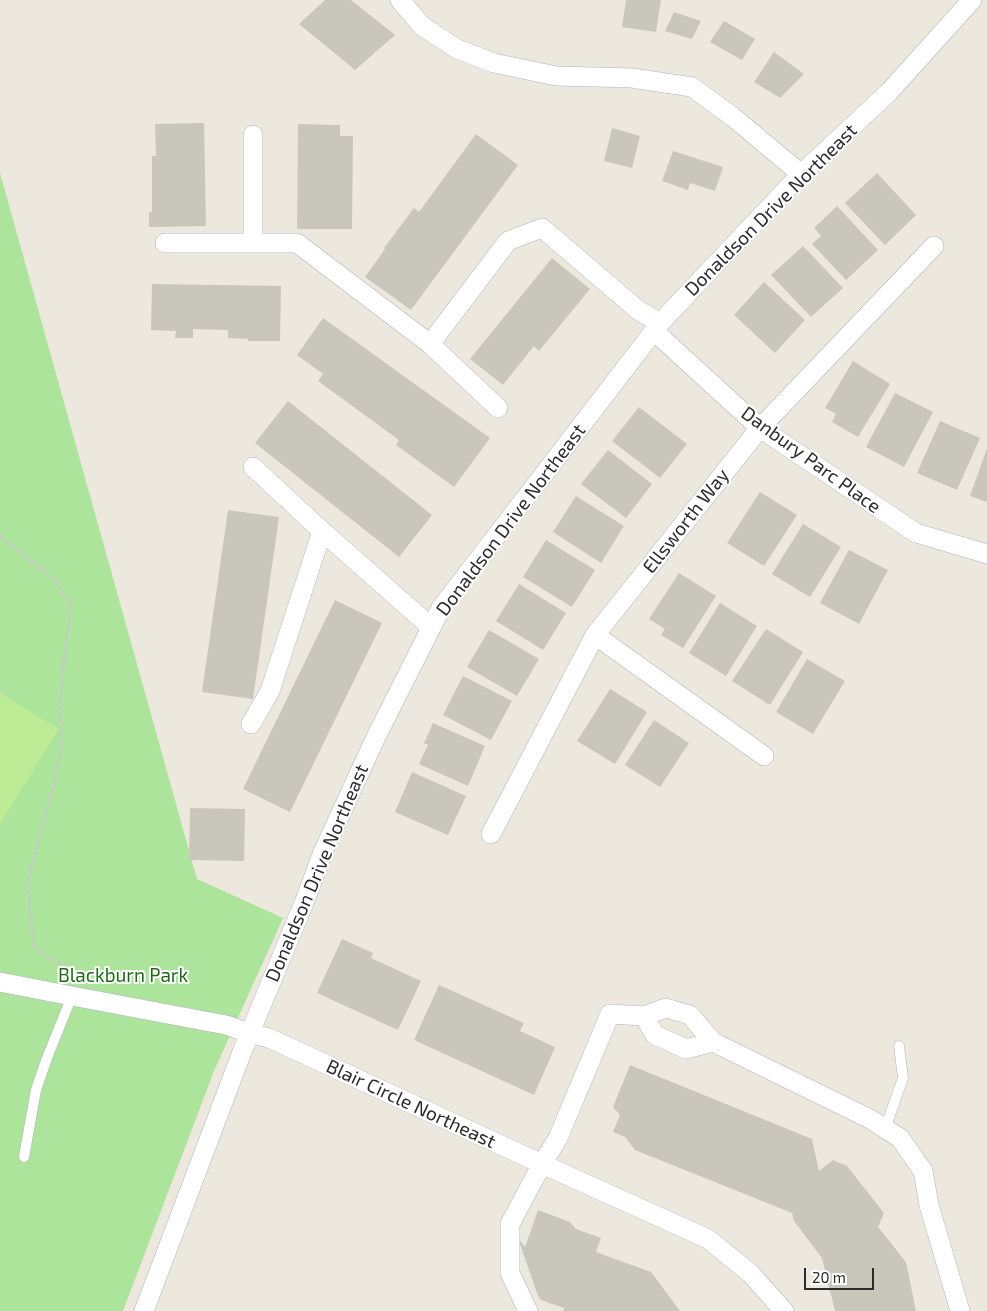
<!DOCTYPE html>
<style>
body{margin:0}
#map{position:relative;width:987px;height:1311px;overflow:hidden;background:#ede8dd;font-family:"Exo 2",sans-serif}
canvas{display:block}
.scale{position:absolute;left:804px;top:1268px;width:70px;height:22px;box-sizing:border-box;border:2px solid #2b2b2b;border-top:0;padding-left:6px;font-size:15px;line-height:18px;white-space:nowrap;color:#2b2b2b;-webkit-text-stroke:4px #fff;paint-order:stroke}
</style>
<div id="map">
<canvas width="987" height="1311"></canvas>
<div class="scale">20 m</div>
</div>
<script>
const ctx = document.querySelector('canvas').getContext('2d');
ctx.lineJoin = 'round';
function fill(path, color) { ctx.fillStyle = color; ctx.fill(path, 'evenodd'); }
function trace(path, color, width, dash) { ctx.strokeStyle = color; ctx.lineWidth = width; ctx.lineCap = dash ? 'butt' : 'round'; ctx.setLineDash(dash || []); ctx.stroke(path); }
function drawText(font, color, halo, rows, align = 'center') {
  ctx.font = font + ' "Exo 2",sans-serif'; ctx.lineWidth = 4; ctx.setLineDash([]); ctx.textBaseline = 'middle'; ctx.strokeStyle = halo; ctx.fillStyle = color; for (const [text, x, y, turn = 0] of rows) {
    ctx.save(); ctx.translate(x, y); ctx.rotate((+turn || 0) * Math.PI / 180); ctx.textAlign = isNaN(turn) ? turn : align; if (halo) ctx.strokeText(text, 0, 0); ctx.fillText(text, 0, 0); ctx.restore();
  }
}
fill(new Path2D(`
 M0,173l197,706 86,39 -69,153 -91,240h-123z`), '#abe49a');
fill(new Path2D(`
 M0,693l59,36 -59,95z`), '#beeb95');
fill(new Path2D(`
 M325,0h26l44,35 -40,35 -56,-46z
 M626,0h35l-5,32 -34,-5z
 M674,12l27,9 -9,18 -27,-8z
 M724,21l31,18 -13,21 -32,-18z
 M774,52l30,22 -24,24 -26,-16z
 M204,123l2,103 -57,1v-15h3v-56h4l-1,-32z
 M298,124l42,1v11h13l-1,93h-55z
 M612,128l28,8 -8,32 -28,-7z
 M476,134l42,31 -107,145 -46,-33 20,-28 -1,-1 30,-40 5,4z
 M673,151l50,16 -8,24 -25,-8 -2,7 -26,-9z
 M877,173l39,42 -31,30 -40,-42z
 M837,206l41,44 -32,30 -34,-36 9,-8 -7,-8z
 M803,246l40,42 -32,29 -40,-42z
 M552,258l38,31 -51,62 -5,-5 -31,39 -33,-26z
 M764,282l41,38 -30,33 -41,-38z
 M152,284l129,2 -1,55h-32v-2l-20,-1v-8l-35,-1v9h-18l1,-7 -25,-1z
 M323,318l167,120 -36,49 -58,-42 3,-5 -81,-59 5,-7 -26,-19z
 M853,361l37,23 -32,53 -26,-15 4,-8 -11,-6z
 M895,393l38,19 -29,55 -38,-20z
 M288,401l144,114 -33,42 -144,-114z
 M639,407l48,37 -27,34 -48,-37z
 M940,421l40,17 -23,52 -40,-17z
 M987,448v54l-17,-6z
 M608,450l44,34 -26,34 -45,-34z
 M760,492l37,23 -33,51 -37,-23z
 M576,496l48,30 -23,37 -48,-31z
 M228,510l51,7 -26,182 -51,-7z
 M803,524l38,23 -31,50 -38,-23z
 M546,540l49,30 -23,37 -49,-30z
 M849,550l39,20 -29,54 -39,-21z
 M679,573l37,23 -33,52 -22,-13 4,-6 -16,-10z
 M519,584l47,29 -23,37 -47,-29z
 M335,600l47,23 -92,189 -47,-23z
 M720,603l37,23 -31,50 -37,-23z
 M766,629l37,23 -33,53 -38,-24z
 M489,630l50,29 -22,37 -50,-29z
 M807,659l38,22 -32,53 -37,-22z
 M463,676l49,25 -21,39 -48,-25z
 M610,689l37,23 -32,52 -38,-23z
 M654,720l35,23 -29,44 -35,-22z
 M433,723l52,23 -17,40 -49,-22 9,-19 -4,-2z
 M412,772l54,24 -18,39 -53,-23z
 M190,808l55,1 -1,52 -55,-1z
 M342,939l31,14 -2,5 50,23 -23,49 -81,-37z
 M439,985l85,38 -4,8 35,16 -21,48 -120,-55z
 M630,1065l182,74 7,32 14,-11 14,6 37,47 -6,14 28,35 10,49h-81l-13,-53 -28,-37 -2,-8 -157,-63 -10,-13 -12,-5 7,-17 -7,-8z
 M538,1210l32,12 6,7 25,9 -5,14 55,20 29,39h-117l1,-3 -23,-8 -3,-4 -20,-58 7,9z`), '#c9c6bc');
const service = new Path2D(`
 M885,1129l18,-51 -4,-32
 M24,1157l12,-67 11,-32 25,-62`);
const minor = new Path2D(`
 M400,0l22,26 35,23 37,14 62,13 76,2 60,9 41,30 68,57
 M165,243h132l133,101 78,-103 34,-13 96,82 22,13
 M253,243v-108
 M655,332l105,96 156,105 71,21
 M430,344l68,64
 M253,467l69,64 109,96
 M595,635l169,121
 M251,724l19,-33 52,-160
 M491,834l104,-199 165,-207 174,-182
 M0,982l72,14 154,29 23,8 20,5 273,126 166,75 42,34 34,38
 M644,1016l11,19 31,14 27,-7
 M144,1311l98,-259 62,-149 19,-51 53,-115 65,-129 219,-285 141,-149 88,-82 83,-92
 M528,1311l-18,-38v-49l32,-60 16,-26 52,-124 34,2 22,-8 24,7 23,27 157,77 30,19 23,33 6,34 31,106`);
trace(service, '#b1b2bf', 11);
trace(minor, '#b1b2bf', 20);
trace(new Path2D(`
 M0,536l56,45 15,26 -7,54 -4,45 2,36 -7,38 -28,104 7,63 40,27`), '#c8c8c8', 3, [4, 2.5]);
trace(service, '#fff', 10);
trace(minor, '#fff', 19);
drawText('19px', '#2b2b2b', '#fff', [
 ["Donaldson Drive Northeast",771,210,-45],
 ["Danbury Parc Place",811,460,36],
 ["Donaldson Drive Northeast",511,520,-53],
 ["Ellsworth Way",686,521,-52],
 ["Donaldson Drive Northeast",317,873,-67],
 ["Blair Circle Northeast",411,1104,25]
]);
drawText('19px', '#226a1a', '#fff', [
 ["Blackburn Park",123,976]
]);
</script>
